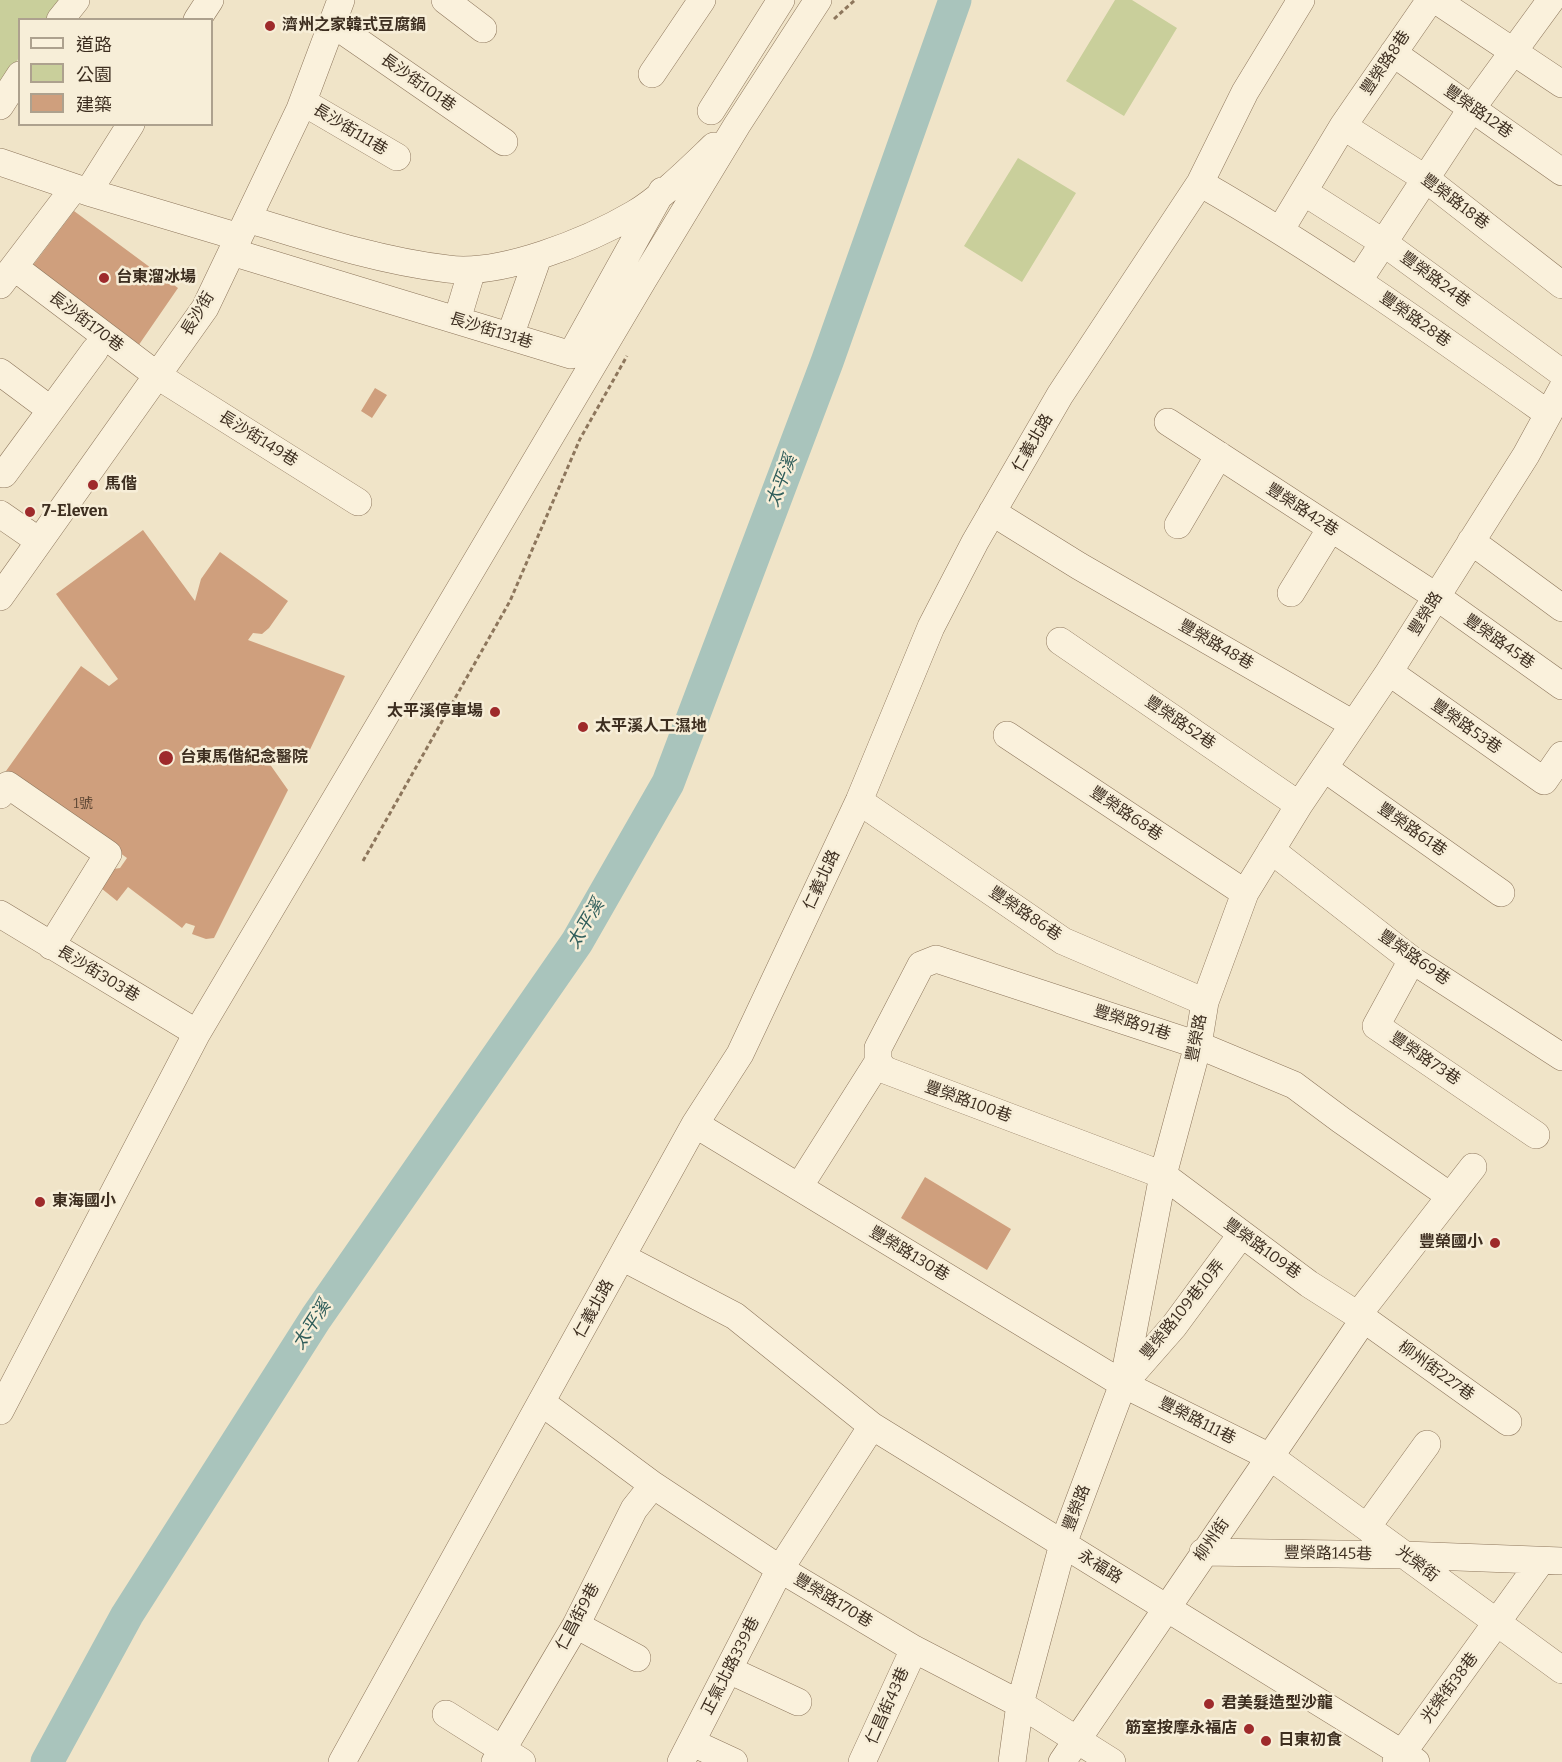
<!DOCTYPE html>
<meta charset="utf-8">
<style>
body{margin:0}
#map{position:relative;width:1562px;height:1762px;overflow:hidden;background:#f0e4c8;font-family:Bitter,"Noto Sans TC",serif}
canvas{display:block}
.legend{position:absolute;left:18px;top:18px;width:195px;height:108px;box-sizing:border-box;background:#f7eed8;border:2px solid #ada18e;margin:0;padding:8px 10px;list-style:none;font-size:18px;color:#3d2e20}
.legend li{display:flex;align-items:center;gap:12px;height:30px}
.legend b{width:30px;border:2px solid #ada18e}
</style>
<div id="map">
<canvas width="1562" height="1762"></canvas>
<ul class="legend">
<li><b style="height:8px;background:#faf1dc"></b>道路</li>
<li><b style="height:16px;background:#c9cf9b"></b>公園</li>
<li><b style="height:16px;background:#cf9f7d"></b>建築</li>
</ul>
</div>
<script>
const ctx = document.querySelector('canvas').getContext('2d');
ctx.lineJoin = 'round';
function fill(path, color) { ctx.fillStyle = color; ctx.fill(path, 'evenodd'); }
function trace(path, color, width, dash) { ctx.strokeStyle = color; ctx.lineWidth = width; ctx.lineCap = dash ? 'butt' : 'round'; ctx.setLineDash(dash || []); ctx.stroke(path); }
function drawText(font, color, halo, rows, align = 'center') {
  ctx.font = font + ' Bitter,"Noto Sans TC",serif'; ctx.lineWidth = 5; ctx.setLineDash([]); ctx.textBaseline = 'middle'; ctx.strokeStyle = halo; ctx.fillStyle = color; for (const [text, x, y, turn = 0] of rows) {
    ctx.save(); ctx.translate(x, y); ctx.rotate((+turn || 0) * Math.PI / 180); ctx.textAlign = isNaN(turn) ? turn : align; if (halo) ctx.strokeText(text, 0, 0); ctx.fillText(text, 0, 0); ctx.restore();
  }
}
fill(new Path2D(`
 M0,0h68l-16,19 -32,1 -1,38 -19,24z
 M1115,0h17l45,28 -53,88 -58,-35z
 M1018,158l58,35 -54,89 -58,-36z`), '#c9cf9b');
trace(new Path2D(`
 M47,1762l80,-147 189,-297 261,-376 91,-159 159,-421 128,-362`), '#a9c4bc', 33);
fill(new Path2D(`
 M74,211l104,77 -42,61 -106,-80z
 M375,388l12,7 -15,23 -11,-7z
 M143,530l52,71 6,-22 19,-27 68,49 -19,27 -7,6 -9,-1 -5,7 97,36 -39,82 -37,5 19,27 -74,148 -8,1 -14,-5 3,-8 -9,-3 -4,5 -54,-41 -11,14 -21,-17 11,-14 13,-2 7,-10 -121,-87 75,-105 28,20 9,-7 -62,-85z
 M925,1177l86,52 -24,41 -86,-52z`), '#cf9f7d');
const minor = new Path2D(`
 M445,0l38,29
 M1436,0l126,84
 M60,20l16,-20
 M197,20l13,-20
 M333,24l171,118
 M1393,53l169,119
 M652,74l50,-74
 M303,102l94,55
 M0,106l20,-31
 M711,111l70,-111
 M1343,126l83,53 136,106
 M0,162l88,30 151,45
 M1200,183c121,69 233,149 347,230
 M88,192l43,-68
 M1304,192l80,51 178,130
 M248,219c65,20 132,42 200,50 53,7 140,-28 186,-55 26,-15 58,-47 80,-68
 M1281,229l62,-103 87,-126
 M232,252l339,103 91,-164
 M14,267l144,109 200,126
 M1359,280l113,-172 79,-108
 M0,285l74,-97
 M457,320l15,-50
 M510,336l28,-79
 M0,372l51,38
 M1168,422l269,175 125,89
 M4,474l91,-124
 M992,512l87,54 274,158
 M0,514l39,27
 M1178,525l41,-70
 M1471,541l91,67
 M1291,593l40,-65
 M0,597l205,-289 95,-199 41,-109
 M1060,641l239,164
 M1389,672l155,109 18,-26
 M1007,735l238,158
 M1324,768l177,125
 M0,795l8,-10 100,69 -57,92
 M859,801l204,140 142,61
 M1271,850l141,110 150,97
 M0,914l197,119
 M1412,960l-36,66 160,109
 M695,1124l428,260 149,74 290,212
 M799,1187l79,-125
 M1450,1196l-109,-76 -47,-35 -96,-40 -262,-86 -15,6 -43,83v14l7,8 278,105 146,109 55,35 144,103
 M622,1257l113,59 137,110 544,336
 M1357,1316l116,-149
 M1124,1383l50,-57 67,-91
 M541,1402l112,83 127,84 134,80 106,55 92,58
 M0,1411l197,-378 446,-753 94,-155 81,-125
 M1367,1527l60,-83
 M1203,1552l202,3 157,6
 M576,1625l61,33
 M729,1670l69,32
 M446,1714l76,48
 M693,1743l41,19
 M342,1762l353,-638 45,-70 119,-253 72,-174 44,-85 85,-147 140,-212 45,-91 56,-92
 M495,1762l81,-137 58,-116 19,-24
 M681,1762l99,-193 92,-143
 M862,1762l52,-113
 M1012,1762l8,-58 43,-160 60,-160 40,-209 35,-130 7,-43 40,-109 54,-88 90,-133 137,-217 36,-66
 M1062,1762l302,-443
 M1396,1762l145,-201`);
trace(minor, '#8d765c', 28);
trace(new Path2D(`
 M834,19l21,-19
 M363,861l147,-260 70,-162 47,-83`), '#8d765c', 3, [4.5, 3]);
trace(minor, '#faf1dc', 27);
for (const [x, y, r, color] of [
 [270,26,6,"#9e2a2b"],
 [104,278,6,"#9e2a2b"],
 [93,485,6,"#9e2a2b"],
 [30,512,6,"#9e2a2b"],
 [495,712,6,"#9e2a2b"],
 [583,727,6,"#9e2a2b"],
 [166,758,8,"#9e2a2b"],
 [40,1202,6,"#9e2a2b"],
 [1495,1243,6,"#9e2a2b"],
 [1209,1704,6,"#9e2a2b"],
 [1249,1729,6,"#9e2a2b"],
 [1266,1741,6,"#9e2a2b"]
]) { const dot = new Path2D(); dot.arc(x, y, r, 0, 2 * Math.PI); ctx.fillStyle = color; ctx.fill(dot); trace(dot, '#f7eed8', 2); }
drawText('14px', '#624a37', null, [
 ["1號",83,804]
]);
drawText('bold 16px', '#3d2e20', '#f7eed8', [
 ["濟州之家韓式豆腐鍋",282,26],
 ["台東溜冰場",116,278],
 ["馬偕",105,485],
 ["7-Eleven",42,512],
 ["太平溪停車場",483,712,"right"],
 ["太平溪人工濕地",595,727],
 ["台東馬偕紀念醫院",180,758],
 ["東海國小",52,1202],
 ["豐榮國小",1483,1243,"right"],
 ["君美髮造型沙龍",1221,1704],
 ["筋室按摩永福店",1237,1729,"right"],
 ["日東初食",1278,1741]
], 'left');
drawText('16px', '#3d2e20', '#f7eed8', [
 ["豐榮路8巷",1386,63,-56],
 ["長沙街101巷",418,83,35],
 ["豐榮路12巷",1478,112,35],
 ["長沙街111巷",350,130,31],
 ["豐榮路18巷",1455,202,37],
 ["豐榮路24巷",1435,280,36],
 ["長沙街",198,314,-59],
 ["豐榮路28巷",1415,320,35],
 ["長沙街170巷",86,322,37],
 ["長沙街131巷",491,331,17],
 ["長沙街149巷",258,439,32],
 ["仁義北路",1033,443,-60],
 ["豐榮路42巷",1302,510,33],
 ["豐榮路",1426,614,-58],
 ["豐榮路45巷",1499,642,35],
 ["豐榮路48巷",1216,645,30],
 ["豐榮路52巷",1180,723,34],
 ["豐榮路53巷",1466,727,35],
 ["豐榮路68巷",1126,814,34],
 ["豐榮路61巷",1412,830,35],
 ["仁義北路",822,880,-65],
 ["豐榮路86巷",1025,914,34],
 ["豐榮路69巷",1414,958,35],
 ["長沙街303巷",98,974,31],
 ["豐榮路91巷",1132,1023,18],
 ["豐榮路",1197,1038,-79],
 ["豐榮路73巷",1425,1059,34],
 ["豐榮路100巷",968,1102,20],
 ["豐榮路109巷",1262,1249,36],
 ["豐榮路130巷",909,1254,31],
 ["仁義北路",594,1309,-61],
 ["豐榮路109巷10弄",1183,1310,-51],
 ["柳州街227巷",1436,1371,36],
 ["豐榮路111巷",1197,1421,27],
 ["豐榮路",1077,1508,-69],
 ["柳州街",1212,1540,-55],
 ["豐榮路145巷",1328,1554,1],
 ["光榮街",1417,1564,37],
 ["永福路",1100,1567,32],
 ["豐榮路170巷",833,1601,31],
 ["仁昌街9巷",578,1617,-62],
 ["正氣北路339巷",731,1666,-63],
 ["光榮街38巷",1450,1688,-53],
 ["仁昌街43巷",888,1706,-66]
]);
drawText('italic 18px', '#2f5d5a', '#f7eed8', [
 ["太平溪",782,481,-69],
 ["太平溪",586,924,-59],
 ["太平溪",312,1325,-57]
]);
</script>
